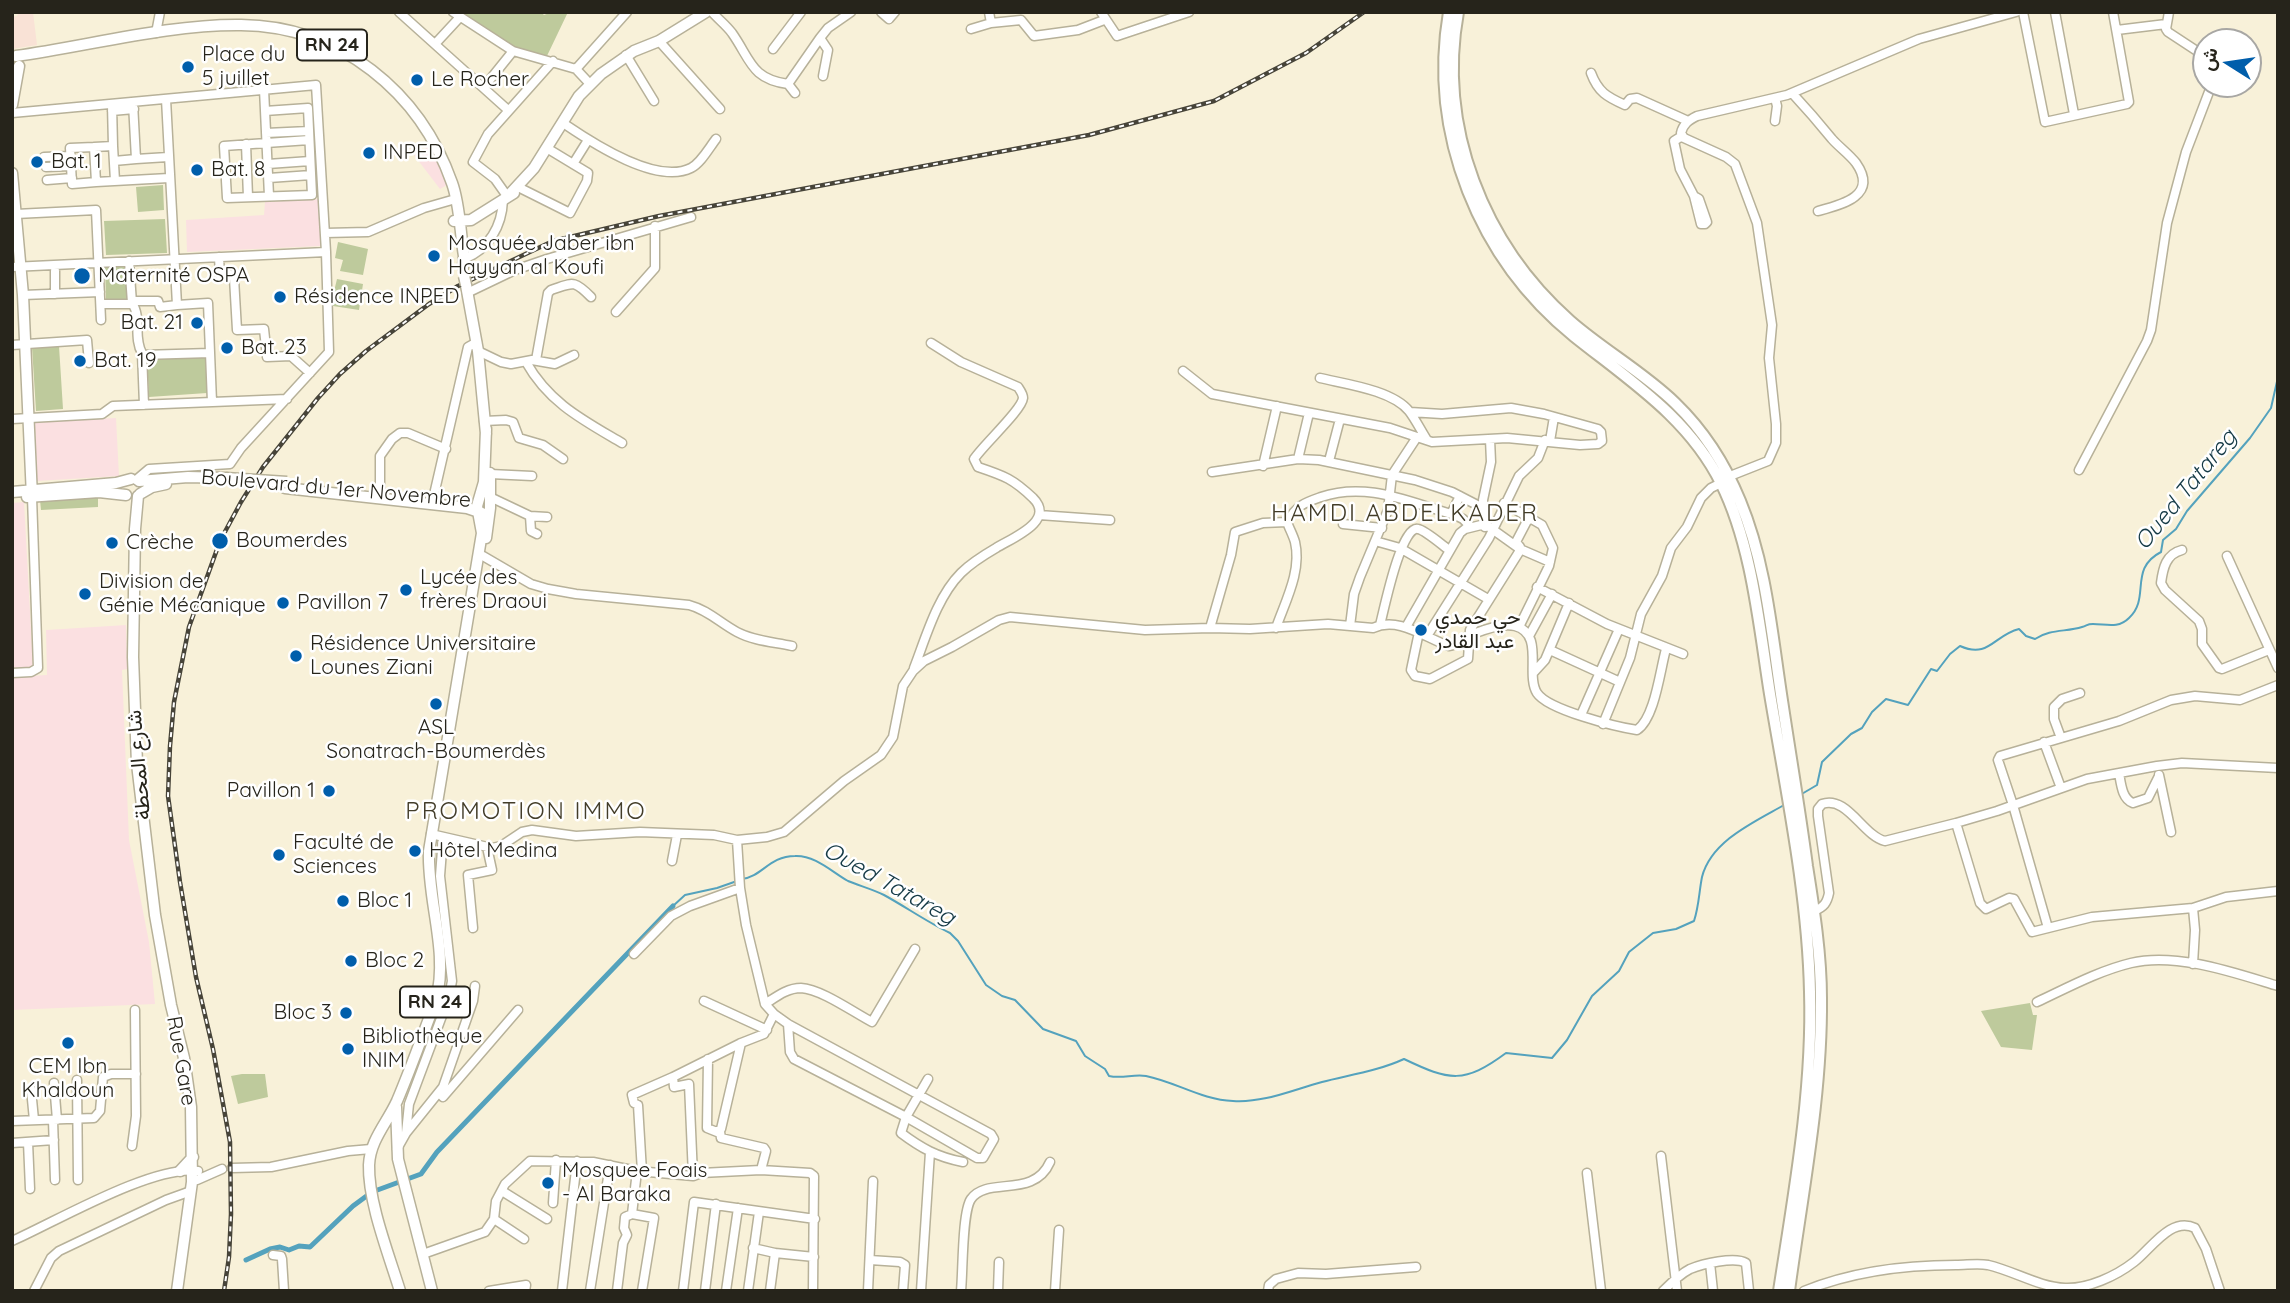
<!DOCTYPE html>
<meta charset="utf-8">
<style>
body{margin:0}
#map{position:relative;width:2290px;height:1303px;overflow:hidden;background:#f8f1d9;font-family:Quicksand,Vazirmatn,sans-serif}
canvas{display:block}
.frame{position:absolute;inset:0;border:14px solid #26241b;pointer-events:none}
.north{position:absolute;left:2192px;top:28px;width:70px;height:70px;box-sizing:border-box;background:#fff;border:2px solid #a8a7a4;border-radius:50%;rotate:282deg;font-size:19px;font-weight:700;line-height:28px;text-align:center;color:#26241b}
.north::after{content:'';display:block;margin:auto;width:24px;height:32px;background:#005eab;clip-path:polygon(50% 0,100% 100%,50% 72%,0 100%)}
</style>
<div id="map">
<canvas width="2290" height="1303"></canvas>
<div class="frame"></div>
<div class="north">ش</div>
</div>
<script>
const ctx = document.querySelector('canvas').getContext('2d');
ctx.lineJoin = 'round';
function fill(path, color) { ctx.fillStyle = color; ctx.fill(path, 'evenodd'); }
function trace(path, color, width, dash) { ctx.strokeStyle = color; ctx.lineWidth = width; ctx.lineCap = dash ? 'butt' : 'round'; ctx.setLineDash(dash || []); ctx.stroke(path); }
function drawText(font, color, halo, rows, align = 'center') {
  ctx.font = font + ' Quicksand,Vazirmatn,sans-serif'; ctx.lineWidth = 5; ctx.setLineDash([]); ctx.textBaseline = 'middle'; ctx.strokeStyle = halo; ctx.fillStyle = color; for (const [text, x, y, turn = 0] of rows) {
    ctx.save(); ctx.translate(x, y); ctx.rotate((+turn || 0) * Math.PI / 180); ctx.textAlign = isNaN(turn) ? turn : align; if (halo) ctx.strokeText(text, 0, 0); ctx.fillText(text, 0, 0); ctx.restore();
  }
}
fill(new Path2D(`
 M431,145l16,40 -7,4 -26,-34z
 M318,199l3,47 -134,6 -1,-32 78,-5 1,-13z
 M116,418l3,58 -82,5 -2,-59z
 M24,502l9,165 -21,1v-165z
 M126,625l1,44 -5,1 7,170 20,102 6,62 -143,6v-333l35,-2 -1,-45z`), '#fbe0e1');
fill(new Path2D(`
 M19,12h14l4,33 -25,4v-32l5,-1z`), '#f9e2d6');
fill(new Path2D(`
 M458,12h83l3,3 8,-3h16l-22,46 -39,-12z
 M163,185l1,25 -26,2 -2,-25z
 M165,219l2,34 -61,2 -2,-34z
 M338,242l30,7 -5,26 -23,-4 3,-11 -8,-2z
 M126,266l1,33 -21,1 -1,-33z
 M337,279l26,5 -4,26 -26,-4 -2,-2z
 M59,346l4,63 -27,2 -4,-64z
 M207,356v37l-58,4 -2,-39z
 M98,496v11l-57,3 -1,-10z
 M2030,1003l3,12h4l-5,35 -31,-3 -20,-36z
 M242,1074h23l3,23 -30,7 -7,-28z`), '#beca9c');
trace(new Path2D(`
 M1800,795l17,-10 5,-23 29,-28 11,-6 10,-16 14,-13 22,6 23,-36 6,2 13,-17 10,-8c29,13 34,-11 59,-17l7,7 9,3c15,-10 31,-7 47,-12 6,-2 5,-3 11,-3 13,0 25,5 36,-6 22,-20 -1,-49 32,-66l2,-12 13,-11 11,-18 63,-73 21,-30 7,-31
 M742,879c20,-2 27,-23 53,-23 20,-1 37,16 53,25 12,5 24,8 36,14 22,12 43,27 66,38l8,8 28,44 16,11 13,4 28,29 33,12 9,15 20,13 4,7c13,3 24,-2 37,0 30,6 56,24 87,25 31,2 59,-11 89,-19 27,-7 56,-11 82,-23 46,22 60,25 102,-6l46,5 15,-18 25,-44 27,-25 10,-19 24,-19 23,-4 18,-8c5,-15 5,-29 8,-44 9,-36 52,-55 82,-72
 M673,906l12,-11 32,-7 20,-7`), '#54a2bd', 2);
trace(new Path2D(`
 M246,1260l24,-11 10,-2 9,3 10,-4 11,1 43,-41 19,-14 49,-18 16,-22 236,-246`), '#54a2bd', 5);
const minor = new Path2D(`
 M399,12l109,98
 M453,12l60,39 63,18 14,15
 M712,12c6,7 14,13 20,21 19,27 19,46 56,51
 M881,12l8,7 6,-7
 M989,12l2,11
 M1101,12l16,24 72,-24
 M2023,12l22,110 82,-18 2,-2 -16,-90
 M2055,12l19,102
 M2169,12l-3,17 2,3 38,25
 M971,29l20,-6 30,-3 13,16 44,-6 26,-10
 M2117,30l49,-6
 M156,33l4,-21
 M659,41l61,68
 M435,44l25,-27
 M773,49l28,-37
 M626,55l28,46
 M576,69l51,-57
 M1591,73c7,19 16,24 34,32l5,-6 7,-1 51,23
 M823,76l5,-26 -8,-12 8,-10 23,-16
 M484,87l29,-36
 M264,89l5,107
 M795,93l-7,-9 32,-46
 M1792,93c14,15 27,30 40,46 7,8 17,15 24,24 23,33 -15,42 -38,48
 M1775,98l2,8 -2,15
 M166,99l11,206 31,-2 4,99
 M133,103l3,56 32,-2
 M112,105l1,41 -19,1 2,35 73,-4
 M112,111l22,-2
 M265,111l43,-3 4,87 -85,3 -3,-52 85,-6
 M12,113l304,-28 10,167 3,100 -88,96 -11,16 -81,5 -13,11
 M566,125c28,19 91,60 125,43 10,-5 18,-20 25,-29
 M266,133l43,-2
 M1682,136l-8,5 6,28 14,27
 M246,144l2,53
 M113,146l2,35
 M94,147l-24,1 2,36 24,-2
 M44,157l27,-1
 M114,161l22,-2
 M268,164l42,-3
 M573,164l15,-24
 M46,167l25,-1
 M269,178l42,-3
 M47,180l25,-2
 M520,188l50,25 17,-32 1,-8 -38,-23
 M507,196l-12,-17 -22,-17 15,-28 65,-73
 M1694,196l5,3 8,23 -2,2h-4z
 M16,214l80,-4 5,110
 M325,233l43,-1 56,-24 28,-8
 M219,257l1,19 11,-1 3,3 3,52 27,-1 3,28 24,-1 19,17
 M464,259c25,-10 38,-33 39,-59
 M129,261l3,42c10,14 1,35 10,50l2,52
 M12,267l314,-15
 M55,271v23
 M467,293l48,-23 32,-11 144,-42
 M23,295l77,-3
 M132,301h26l2,6 17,-2
 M101,304h32
 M616,312l39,-44v-42
 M12,345l75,-5 2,23
 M478,351l23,11 10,2 21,-4 23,4 19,-9
 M142,355l68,-2
 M536,360l12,-67 3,-3c22,-7 22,-11 40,7
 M526,362c23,41 57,58 96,81
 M1183,371l29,23 178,34 42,14 75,-4 73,7 18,-1 4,-3 -1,-9 -3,-3 -54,-15 -33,-6 -69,6 -32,-2
 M1320,378c25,6 72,12 89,33 7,9 12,20 18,29
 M12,419l90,-5 11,-8 174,-7
 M484,421l22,-1 7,2 6,16 24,7 20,14
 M1550,441l4,-24
 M1298,459l11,-46
 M1329,461l11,-42
 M1263,466l14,-60
 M2079,470l68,-129 4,-11 16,-107 19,-71 26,-68
 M1212,472l86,-13 21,1 96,20 37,12 31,16
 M490,474l42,2
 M1730,476l38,-15 8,-18v-19l-7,-66 3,-33 -15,-102 -22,-59 -9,-7 -42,-19 -3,-5c2,-9 8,-13 16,-17l90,-21 132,-56 97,-27
 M380,492v-36l12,-17 8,-6h8l38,16
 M490,497l40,19 17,1
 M433,499l35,-152 9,-5
 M1504,503l38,22 11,23 -4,18 -30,61
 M1451,514l9,-18
 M1039,515l71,5
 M530,516l1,15 6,3
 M1343,524l39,4
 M1485,527l-2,-27 8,-38 -1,-23
 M1375,541l25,7 88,51
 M2182,550c-16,4 -19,18 -21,33l4,7 34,31 3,8v15l17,24 3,1 47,-19
 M483,556l48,28 17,5 28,5 113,11c19,5 31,18 48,27 17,9 37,10 55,14
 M2227,556l51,112
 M1537,587l70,37 76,30
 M1380,625c4,-15 21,-100 38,-96 7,1 24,16 31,21
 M1350,626l4,-32 6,-17 28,-67 4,-35 25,-38
 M1406,627l54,-94 5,-4 20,-5 35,25 30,13
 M1210,628l21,-73 4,-23 28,-9 24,-1c10,-17 17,-19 34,-25 47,-16 89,6 134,18l8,4 8,8
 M1276,628c9,-26 26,-57 19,-86 -2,-7 -6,-14 -8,-20
 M1419,632l-8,38 4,6 15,3 38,-20 2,-29 49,-78 1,-5 -4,-5 11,-21 5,-3
 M1427,636l62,-98 30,-62 19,-18 7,-18
 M1529,636l23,-42
 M1550,650l70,32
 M914,668c12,-31 23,-71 47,-95 10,-10 23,-18 35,-25 16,-10 60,-27 37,-50 -20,-19 -28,-22 -55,-31l-4,-8c9,-14 48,-49 49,-61 0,-4 -3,-8 -5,-11l-57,-25 -30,-19
 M1534,672l11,-12 24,-57
 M12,673l19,-1 7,-4 -6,-171
 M1581,715l38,-86
 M1603,724l27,-66 11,-44 21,-38 9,-28 16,-21 14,-29 10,-10 10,-5
 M2061,738l-7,-19v-12l8,-8 18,-6
 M2044,742l17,46
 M2278,768l-96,-5 -25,3 -70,13 -90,32 -41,12 24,80 6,6 23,-11 5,1 18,33 60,-15 101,-9 33,-11 52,-6
 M2119,773c2,11 3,26 14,30l15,-5 11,-22
 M2159,775l12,57
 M431,834l61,14 9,-2 21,-14 10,-2 44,6 64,-4 74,3 23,5 30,-3 17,-5 60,-51 37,-26 12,-18 10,-51 10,-15 11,-10 28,-14 47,-27 11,-3 135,13 65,-2 40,1 78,-5 45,4c26,-12 52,10 76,18 9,-1 15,-8 24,-12 10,-4 30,-11 42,-8 30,8 10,48 22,67 11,17 80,34 100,37 18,-12 23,-60 29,-81
 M737,840l3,48 6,37 19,79 9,10 14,10 203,110 3,5 -11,19h-6l-71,-41 -112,-58 -4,-7 -2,-28
 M672,861l5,-26
 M1814,911c10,-4 13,-8 15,-18l-11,-77v-7l4,-5c25,-9 41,32 63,37l71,-18
 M473,928l-5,-53 24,-5 -5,-23
 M2048,928l-35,-123 -15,-45 2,-4 119,-35 52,-21 24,-4 45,4 38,-15
 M634,954l37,-38 19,-10 50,-18
 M2193,964l2,-34 -2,-22
 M704,1001l63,29
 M2037,1002c30,-14 61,-31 94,-39 45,-11 104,10 147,23
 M765,1004c11,-7 22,-16 36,-16 20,1 52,24 71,34l43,-73
 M708,1059l-1,69 10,4 4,-3 20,-86
 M928,1079l-22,38 -5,16c20,15 36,24 62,29
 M77,1080l1,100
 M54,1083l3,37
 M31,1089l3,31
 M443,1097l75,-87
 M53,1120l2,60
 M12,1121l82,-3 6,-7 3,-34 8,-3h25
 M720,1132l1,6 43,10 2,3 -5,19
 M406,1133l37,-46 30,-86 2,-15
 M28,1142l2,47
 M12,1143l42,-3
 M132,1146l4,-30 -1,-106
 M397,1149l9,-16 3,-29 40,-107 3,-16 -12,-105 3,-39
 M1661,1156l16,135
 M232,1168l39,-1 77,-16 23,-2
 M642,1172l-4,-67 -4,-2 -2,-8 41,-18
 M1587,1173l14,118
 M693,1176l-4,-92 -15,3 -1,-10 68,-34 23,-9 10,-20
 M197,1180l25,-11
 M502,1191l45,28
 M553,1203l3,-43
 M632,1214l22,4 -12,73
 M494,1219l30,20
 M12,1241c43,-19 142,-77 186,-70
 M753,1248l22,5 -5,38
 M775,1253l39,4
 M423,1254l62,-22 9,-13 2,-18 9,-17 25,-23 63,1 44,9 56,5 8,-3 60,-3 49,3 4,3 -1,115
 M273,1255l8,1 1,3 2,32
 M870,1260l30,2 5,3 -2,26
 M1710,1263l3,28
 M34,1291l17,-33 8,-7 107,-51 25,-9
 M489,1291l37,-6 -1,6
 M562,1291l15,-130
 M590,1291l20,-126
 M617,1291l6,-48 4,-8 -3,-7 1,-11 7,-3 5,-43
 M683,1291l11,-89 121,17
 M705,1291l11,-87
 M726,1291l12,-83
 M748,1291l11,-79
 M868,1291l5,-110
 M921,1291l9,-139
 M961,1291c2,-19 1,-79 10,-92 16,-23 63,0 79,-37
 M998,1291l1,-29
 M1055,1291l4,-61
 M1268,1291l1,-6 7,-6 22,-6 28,1 90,-7
 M1663,1291c8,-8 17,-17 27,-22 12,-5 45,-13 56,-6l3,28
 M1804,1291c49,-20 100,-26 152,-26 11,0 22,-2 32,0 26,6 51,22 77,23 23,1 51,-12 69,-26 17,-13 37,-46 61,-34l11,21 14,42`);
const major = new Path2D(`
 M16,56c72,-10 153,-32 225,-31 99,1 179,67 211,158 8,22 8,49 12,73l-1,11
 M12,105l7,-39
 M12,173l11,122 9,202
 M510,194l24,-26 45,-72 22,-22 33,-23 25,-10 47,-29
 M454,221l17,-1 43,-27
 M466,285l12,66 8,83
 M139,481l49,-4 38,1
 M285,488l182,20 15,5
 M12,492l104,-9 15,-4
 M140,494l12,-7 14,-3
 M138,496l-3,33 -2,128 4,107 18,151 16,90 13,53 7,49 1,75 -15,109
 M27,497l72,-5 27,3
 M486,538l4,-30v-35
 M396,1107l2,52 34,132
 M180,1171l13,-14
 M400,1291c-11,-36 -32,-89 -31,-126 1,-25 18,-42 28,-64 14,-33 26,-67 39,-101 13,-49 -9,-99 -7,-149l53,-318 -5,-27 7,-24 2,-53`);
const highway = new Path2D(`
 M1449,12c-21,122 30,247 125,324 55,44 115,82 147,147 31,62 38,142 49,211 16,96 38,200 40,298 3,98 -16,202 -31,299
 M1458,12c-21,115 25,232 112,309 33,29 73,51 105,82 29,28 50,61 65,98 27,65 32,137 43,206 8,53 17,106 24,159 7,44 14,88 14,132 1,98 -19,196 -32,293`);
trace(minor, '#b7b199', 11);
trace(major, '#b7b199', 13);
trace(highway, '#b7b199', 14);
trace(minor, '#fff', 8);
trace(major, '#fff', 10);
trace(highway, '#fff', 10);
const rail = new Path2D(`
 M224,1291l5,-34 2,-43 -1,-72 -17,-93 -17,-72 -16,-95 -12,-86 2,-50 4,-44 15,-75 31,-86 21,-39 22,-35 55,-69 22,-24 26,-23 63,-47 29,-18 95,-45 106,-25 430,-81 125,-34 92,-48 58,-41`);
trace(rail, '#474439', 4.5);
trace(rail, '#fff', 2, [5]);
const majorBridge = new Path2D(`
 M464,276l2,9
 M226,478l61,4`);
trace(majorBridge, '#b7b199', 13, []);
trace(majorBridge, '#fff', 10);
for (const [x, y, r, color] of [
 [188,67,7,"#005eab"],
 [417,80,7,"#005eab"],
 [369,153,7,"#005eab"],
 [37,162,7,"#005eab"],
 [197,170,7,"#005eab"],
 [434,256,7,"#005eab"],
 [82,276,9,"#005eab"],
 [280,297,7,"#005eab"],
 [197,323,7,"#005eab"],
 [227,348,7,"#005eab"],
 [80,361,7,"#005eab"],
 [220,541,9,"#005eab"],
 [112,543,7,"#005eab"],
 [406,590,7,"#005eab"],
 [85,594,7,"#005eab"],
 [283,603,7,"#005eab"],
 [1421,630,7,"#005eab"],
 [296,656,7,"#005eab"],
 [436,704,7,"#005eab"],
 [329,791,7,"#005eab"],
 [415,851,7,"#005eab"],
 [279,855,7,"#005eab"],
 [343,901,7,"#005eab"],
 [351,961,7,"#005eab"],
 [346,1013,7,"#005eab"],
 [68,1043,7,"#005eab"],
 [348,1049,7,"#005eab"],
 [548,1183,7,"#005eab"]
]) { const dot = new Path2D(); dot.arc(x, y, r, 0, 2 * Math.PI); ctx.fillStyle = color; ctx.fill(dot); trace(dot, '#fff', 2.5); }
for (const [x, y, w] of [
 [332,45,70],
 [435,1002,70]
]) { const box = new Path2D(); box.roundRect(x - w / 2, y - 15.5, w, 31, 5); ctx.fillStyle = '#fff'; ctx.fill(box); trace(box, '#26241b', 2); }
drawText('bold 19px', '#26241b', null, [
 ["RN 24",332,45],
 ["RN 24",435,1002]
]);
drawText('21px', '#26241b', '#fff', [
 ["Place du",202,55],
 ["5 juillet",202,79],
 ["Le Rocher",431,80],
 ["INPED",383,153],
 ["Bat. 1",51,162],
 ["Bat. 8",211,170],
 ["Mosquée Jaber ibn",448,244],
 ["Hayyan al Koufi",448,268],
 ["Maternité OSPA",98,276],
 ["Résidence INPED",294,297],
 ["Bat. 21",183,323,"right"],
 ["Bat. 23",241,348],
 ["Bat. 19",94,361],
 ["Boumerdes",236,541],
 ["Crèche",126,543],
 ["Lycée des",420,578],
 ["frères Draoui",420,602],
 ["Division de",99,582],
 ["Génie Mécanique",99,606],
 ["Pavillon 7",297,603],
 ["حي حمدي",1435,618],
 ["عبد القادر",1435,642],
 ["Résidence Universitaire",310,644],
 ["Lounes Ziani",310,668],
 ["ASL",436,728,"center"],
 ["Sonatrach-Boumerdès",436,752,"center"],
 ["Pavillon 1",315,791,"right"],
 ["Faculté de",293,843],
 ["Sciences",293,867],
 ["Hôtel Medina",429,851],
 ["Bloc 1",357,901],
 ["Bloc 2",365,961],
 ["Bloc 3",332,1013,"right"],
 ["Bibliothèque",362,1037],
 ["INIM",362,1061],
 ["CEM Ibn",68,1067,"center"],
 ["Khaldoun",68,1091,"center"],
 ["Mosquee Foais",562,1171],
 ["- Al Baraka",562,1195]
], 'left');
drawText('21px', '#26241b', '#fff', [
 ["Boulevard du 1er Novembre",336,489,5],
 ["شارع المحطة",139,765,-95],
 ["Rue Gare",181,1061,80]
]);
drawText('italic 23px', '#143945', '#fff', [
 ["Oued Tatareg",2186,490,-51],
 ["Oued Tatareg",889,884,29]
]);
ctx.letterSpacing = '2px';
drawText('24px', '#433d29', '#fff', [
 ["HAMDI ABDELKADER",1405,514],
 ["PROMOTION IMMO",526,812]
]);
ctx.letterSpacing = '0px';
</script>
